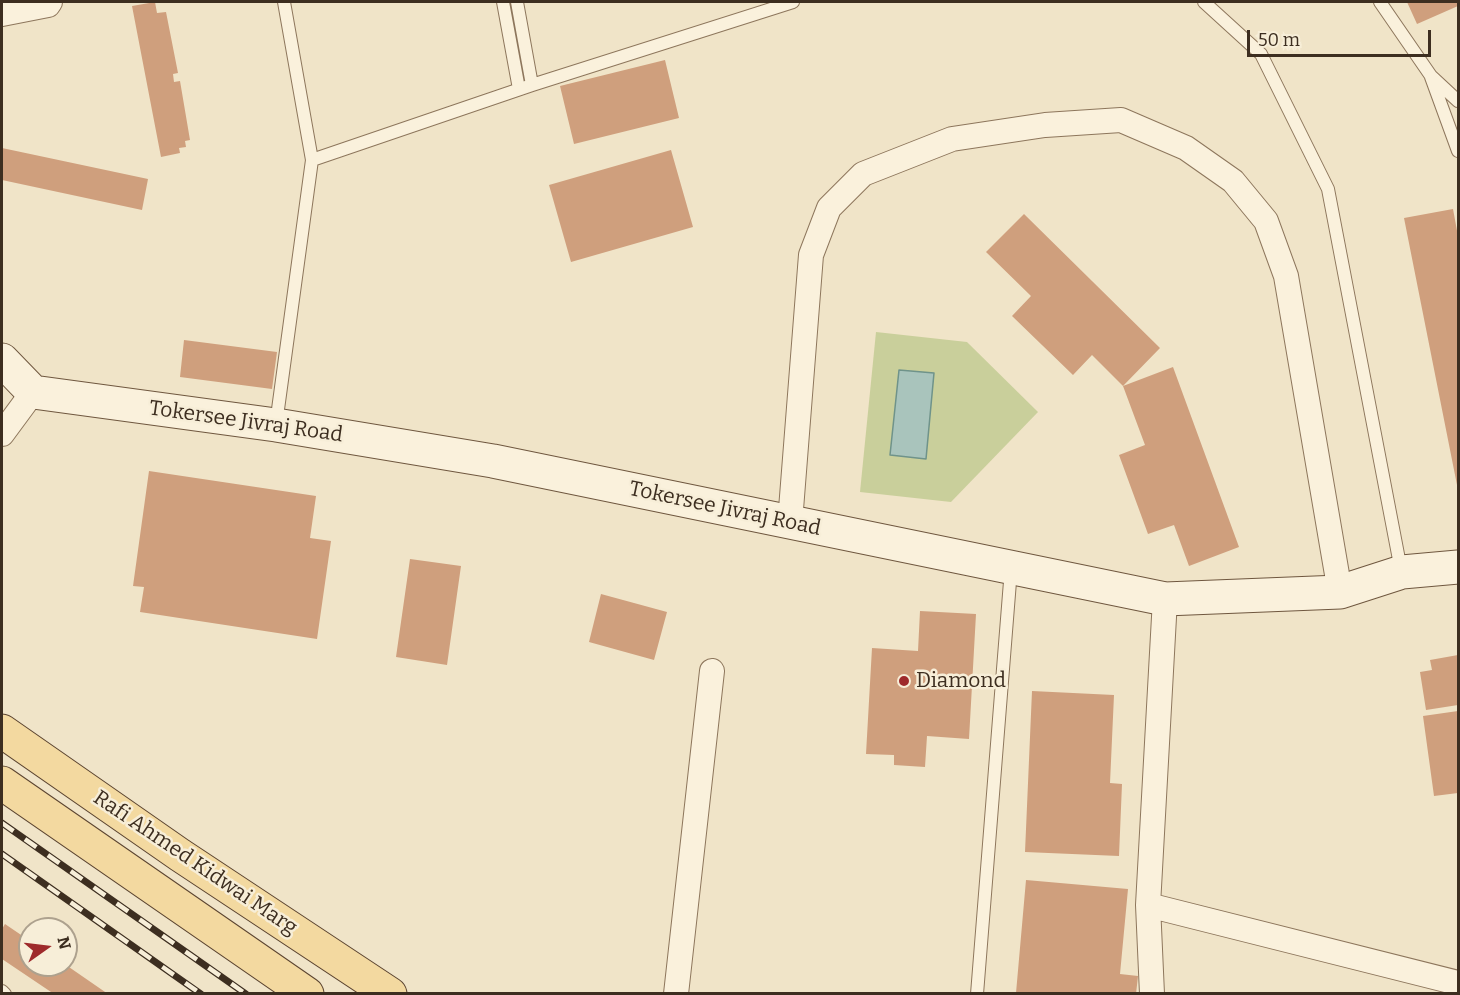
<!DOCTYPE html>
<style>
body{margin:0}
#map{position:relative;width:1460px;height:995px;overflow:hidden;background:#f0e4c8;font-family:Bitter,serif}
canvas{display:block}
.frame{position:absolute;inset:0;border:3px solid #3d2e20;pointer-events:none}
.north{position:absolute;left:18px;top:917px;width:60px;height:60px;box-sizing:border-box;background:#f7eed8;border:2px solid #ada18e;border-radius:50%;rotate:76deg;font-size:16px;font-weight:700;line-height:24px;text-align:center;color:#3d2e20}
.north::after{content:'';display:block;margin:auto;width:21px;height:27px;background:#9e2a2b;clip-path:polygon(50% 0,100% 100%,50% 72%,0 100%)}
.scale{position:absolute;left:1247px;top:30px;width:184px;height:27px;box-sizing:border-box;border:3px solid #3d2e20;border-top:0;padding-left:8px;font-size:18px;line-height:21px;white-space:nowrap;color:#3d2e20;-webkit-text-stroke:4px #f7eed8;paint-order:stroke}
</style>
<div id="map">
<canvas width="1460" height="995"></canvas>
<div class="frame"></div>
<div class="north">N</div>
<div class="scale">50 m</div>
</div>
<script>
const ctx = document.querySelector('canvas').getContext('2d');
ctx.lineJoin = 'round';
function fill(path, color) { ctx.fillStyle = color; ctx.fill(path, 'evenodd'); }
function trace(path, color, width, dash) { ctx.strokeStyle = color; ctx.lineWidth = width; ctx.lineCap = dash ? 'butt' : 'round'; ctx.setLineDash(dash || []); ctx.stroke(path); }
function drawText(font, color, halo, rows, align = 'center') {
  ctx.font = font + ' Bitter,serif'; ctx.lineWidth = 5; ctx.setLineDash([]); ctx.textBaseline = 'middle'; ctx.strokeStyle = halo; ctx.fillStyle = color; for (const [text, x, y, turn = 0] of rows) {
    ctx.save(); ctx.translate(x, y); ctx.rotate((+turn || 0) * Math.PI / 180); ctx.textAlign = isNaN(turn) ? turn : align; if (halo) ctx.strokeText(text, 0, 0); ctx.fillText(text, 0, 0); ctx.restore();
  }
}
fill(new Path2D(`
 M876,332l91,10 71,70 -87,90 -91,-10z`), '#c9cf9b');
const water = new Path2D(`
 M899,370l35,3 -8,86 -36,-4z`);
fill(water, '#a9c4bc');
trace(water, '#6f938a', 1.5);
fill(new Path2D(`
 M155,2l2,11 9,-1 12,61 -5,1 1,8 6,-1 10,59 -5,1 1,6 -7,1 1,5 -19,4 -29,-151z
 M1407,2h51v4l-41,18z
 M665,60l14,58 -105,26 -14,-58z
 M2,148l146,31 -6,31 -140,-30z
 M671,150l22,77 -122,35 -22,-77z
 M1453,209l5,27 -1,249 -53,-267z
 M1024,214l136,134 -37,38 -31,-31 -19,20 -61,-59 19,-20 -45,-44z
 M184,340l93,12 -5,37 -92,-12z
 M1173,367l66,180 -50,19 -15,-41 -26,9 -29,-79 26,-10 -22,-59z
 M149,471l167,25 -6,42 21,3 -14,98 -177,-27 4,-25 -11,-1z
 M410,559l51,7 -14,99 -51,-8z
 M601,594l66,18 -13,48 -65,-18z
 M920,611l56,3 -7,125 -42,-3 -2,31 -31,-2v-10l-28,-1 6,-106 46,3z
 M1458,655v50l-32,5 -6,-38 12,-2 -2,-10z
 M1032,691l82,4 -4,88 12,1 -3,72 -94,-4z
 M1458,711v82l-24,3 -11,-80z
 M1026,880l102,9 -8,85 18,2 -2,18 -120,-1z
 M5,924l25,17v24h36l42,29h-54l-52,-35v-30z`), '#cf9f7d');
const lane = new Path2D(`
 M284,2l28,158
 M503,2l16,87
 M517,2l15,83
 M1204,2l57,52 67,135 73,381
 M1380,2l51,74 27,25
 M1431,77l27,74
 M276,424l36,-264 220,-75 261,-83
 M2,991l3,3
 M977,994l34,-425`);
const street = new Path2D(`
 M2,14l46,-9 2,-3
 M2,434l31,-42
 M790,522l21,-267 18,-47 34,-34 89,-35 93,-14 76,-5 65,28 47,33 33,40 20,55 54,316
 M1148,905l310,78
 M676,994l36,-323
 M1152,994l-4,-89 17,-306`);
const secondary = new Path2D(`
 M2,360l31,32 243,33 217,36 672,138 175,-7 62,-20 56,-5`);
const primary = new Path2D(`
 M2,731l178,124 210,139
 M2,783l305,211`);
trace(lane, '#8d765c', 14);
trace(street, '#8d765c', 26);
trace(secondary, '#6f573f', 35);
trace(primary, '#5b4430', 35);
trace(lane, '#faf1dc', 12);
trace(street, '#faf1dc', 24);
trace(secondary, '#faf1dc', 33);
trace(primary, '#f3d9a0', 33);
const rail = new Path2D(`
 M2,823l244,171
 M2,854l199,140`);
trace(rail, '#3d2e20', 7);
trace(rail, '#f7eed8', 4.5, [14]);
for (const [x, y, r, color] of [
 [904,681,6,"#9e2a2b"]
]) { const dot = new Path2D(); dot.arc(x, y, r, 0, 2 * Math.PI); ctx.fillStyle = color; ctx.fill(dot); trace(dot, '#f7eed8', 2); }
drawText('21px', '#3d2e20', '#f7eed8', [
 ["Tokersee Jivraj Road",246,422,8],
 ["Tokersee Jivraj Road",725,509,12],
 ["Rafi Ahmed Kidwai Marg",195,863,34]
]);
drawText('21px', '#3d2e20', '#f7eed8', [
 ["Diamond",916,681]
], 'left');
</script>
